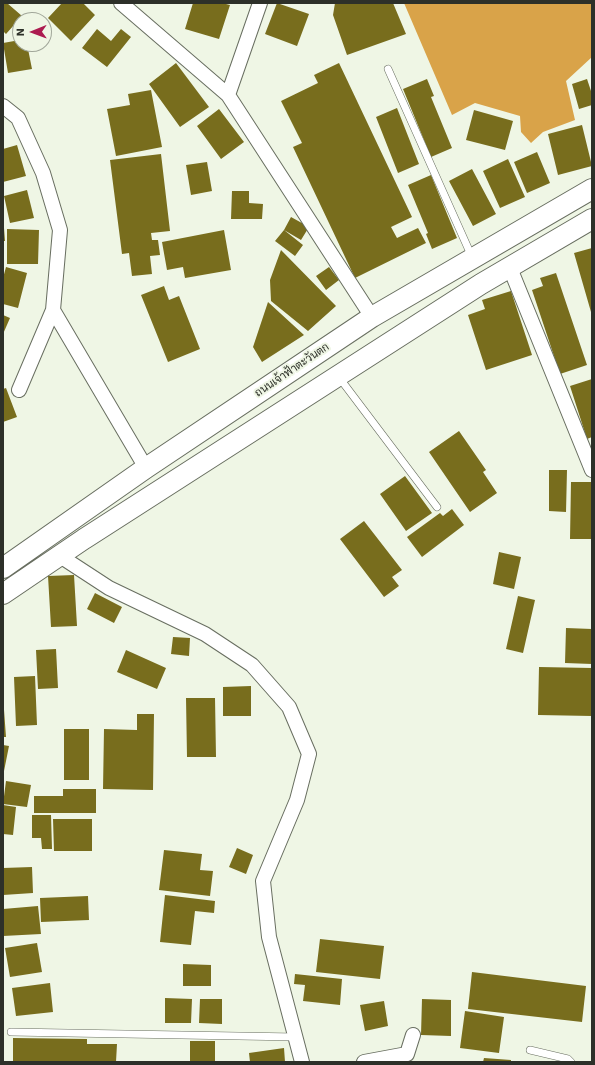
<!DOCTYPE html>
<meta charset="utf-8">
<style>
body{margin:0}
#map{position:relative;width:595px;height:1065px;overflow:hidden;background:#eff6e5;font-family:"Work Sans",sans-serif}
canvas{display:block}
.frame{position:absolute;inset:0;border:4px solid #2d3029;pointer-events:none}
.north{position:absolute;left:12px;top:12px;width:40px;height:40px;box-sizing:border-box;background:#eff6e5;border:1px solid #a1a79a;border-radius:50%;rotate:269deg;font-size:11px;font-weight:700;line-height:16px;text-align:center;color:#2d3029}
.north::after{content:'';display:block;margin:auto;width:14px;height:18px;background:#ac1b50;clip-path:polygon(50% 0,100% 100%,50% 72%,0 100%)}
</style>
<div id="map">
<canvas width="595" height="1065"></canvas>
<div class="frame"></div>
<div class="north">N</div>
</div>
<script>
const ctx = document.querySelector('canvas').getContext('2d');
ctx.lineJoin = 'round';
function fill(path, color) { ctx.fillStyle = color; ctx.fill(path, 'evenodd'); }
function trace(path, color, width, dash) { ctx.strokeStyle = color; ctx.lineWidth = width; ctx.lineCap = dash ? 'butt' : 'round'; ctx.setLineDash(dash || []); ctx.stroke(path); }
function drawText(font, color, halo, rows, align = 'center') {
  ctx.font = font + ' "Work Sans",Sarabun,sans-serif'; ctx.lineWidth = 4; ctx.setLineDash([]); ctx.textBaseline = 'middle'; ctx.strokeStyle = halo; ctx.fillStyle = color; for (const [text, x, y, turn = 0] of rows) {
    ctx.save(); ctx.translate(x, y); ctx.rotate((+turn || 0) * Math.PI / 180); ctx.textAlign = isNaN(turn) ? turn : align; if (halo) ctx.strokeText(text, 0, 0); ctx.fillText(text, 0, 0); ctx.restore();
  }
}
fill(new Path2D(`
 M404,3h188v54l-26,24 9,39 -32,12 -12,11 -10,-11 -1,-16 -45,-13 -23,12z`), '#d9a349');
fill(new Path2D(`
 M3,3h4l15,13 -16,18 -3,-3z
 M62,3h21l12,12 -24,26 -23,-23z
 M193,3h29l8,2 -11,34 -34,-10z
 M277,3l32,11 -12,32 -32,-12z
 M335,3h58l13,31 -59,21 -14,-40z
 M97,29l14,12 10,-12 10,8 -24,30 -25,-19z
 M20,40v4h7l5,25 -24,4 -5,-30z
 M176,63l33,44 -29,20 -31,-43z
 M339,63l73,154 -21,10 6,11 21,-10 8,15 -71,35 -62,-131 9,-4 -21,-42 37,-18 -4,-8z
 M427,79l7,17 -3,1 21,51 -21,9 -28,-68z
 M587,79l5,15v11l-13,4 -7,-25z
 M151,90l11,57 -46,9 -9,-47 23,-4 -2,-11z
 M397,108l22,56 -21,9 -22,-56z
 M219,109l25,33 -23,17 -24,-33z
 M474,110l39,11 -8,29 -39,-10z
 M582,125l10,41 -34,9 -10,-41z
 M17,145l9,31 -23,6v-33z
 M537,152l13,31 -23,10 -13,-31z
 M161,154l9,77 -19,2 1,7h6l2,15 -10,1 2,18 -20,2 -3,-23 -7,1 -12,-94z
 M508,159l17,38 -25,11 -17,-37z
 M207,162l5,29 -21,4 -5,-30z
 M472,169l24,45 -23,12 -24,-45z
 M431,175l26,63 -25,11 -6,-15 2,-1 -20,-48z
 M27,190l7,28 -24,5 -6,-27z
 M232,191h17v12l14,1 -1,15h-31z
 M291,217l18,10 -8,13 -17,-10z
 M3,228h1l1,13h-2z
 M7,229l32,1 -1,34h-31z
 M224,230l7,40 -46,8 -2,-11 -16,3 -5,-28z
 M284,230l19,15 -8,11 -20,-15z
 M592,248v64h-1l-17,-59z
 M281,250l55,56 -28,25 -37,-30 -1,-21z
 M6,267l21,6 -9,35 -15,-4v-26z
 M329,267l10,13 -13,10 -10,-14z
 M556,273l31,92 -27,9 -28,-84 11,-4 -3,-8z
 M164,286l5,14 10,-4 21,53 -32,13 -27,-67z
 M511,291l21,64 -46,15 -18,-55 17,-6 -3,-9z
 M268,302l36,33 -42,27 -9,-15z
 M3,315l7,3 -7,16z
 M592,379v58l-5,2 -17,-53z
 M6,388l11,29 -14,5v-33z
 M459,431l27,39 -3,2 14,21 -27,19 -41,-60z
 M549,470h18l-1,42 -17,-1z
 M405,476l27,37 -26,18 -26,-37z
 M571,482h21v57h-22z
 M452,509l12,16 -42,32 -15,-20 33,-24 3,3z
 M364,521l38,49 -10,7 7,9 -15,11 -44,-58z
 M499,552l22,5 -7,32 -21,-5z
 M74,575l3,51 -26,1 -3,-51z
 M95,593l27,14 -8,16 -27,-14z
 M518,596l17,4 -12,53 -17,-4z
 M566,628l26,1v35l-27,-1z
 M173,637l17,1 -1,18 -18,-2z
 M56,649l2,39 -20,1 -2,-39z
 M126,650l40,18 -9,21 -40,-17z
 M539,667l53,1v48l-54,-1z
 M35,676l2,49 -21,1 -2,-49z
 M251,686v30h-28v-29z
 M3,696l3,41h-3z
 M186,698h29l1,59h-29z
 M137,714h17l-1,76 -50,-1 1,-60 33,1z
 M64,729h25v51h-25z
 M3,745l6,1 -5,25h-1z
 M6,781l25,4 -4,22 -24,-3z
 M63,789h33v24h-62v-17h29z
 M3,805l13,2 -3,28 -10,-1z
 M32,815h19l1,34h-10l-1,-11h-9z
 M53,819h39v32h-38z
 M237,848l16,7 -7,19 -17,-7z
 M164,850l38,4 -2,16 13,1 -3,25 -51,-6z
 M32,867l1,26 -30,2v-27z
 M165,895l50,6 -1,12 -19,-2 -4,34 -31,-3z
 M88,896l1,24 -48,2 -1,-24z
 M38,906l3,28 -38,2v-27z
 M320,939l64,7 -4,33 -64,-7z
 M37,943l5,29 -32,5 -5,-29z
 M183,964l28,1v21h-28z
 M472,972l114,14 -4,36 -114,-13z
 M295,974l47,5 -2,26 -37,-4 2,-16 -11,-1z
 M50,983l3,29 -37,4 -4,-28z
 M165,998l27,1 -1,24h-26z
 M200,999h22v25l-23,-1z
 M422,999l29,1v36l-30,-1z
 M384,1001l4,25 -23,5 -5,-26z
 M465,1011l39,6 -5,36 -39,-5z
 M13,1038l74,1v5h30l-1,18h-103z
 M190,1041h25v21h-25z
 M284,1048l1,14h-35l-1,-9z
 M484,1058l27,2v2h-28z`), '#786d1d');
const lane = new Path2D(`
 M388,69l84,188
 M338,376l99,131
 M11,1032l285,5
 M530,1050l38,9 3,3`);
const street = new Path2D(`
 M121,3l107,92 144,222
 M228,95l32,-92
 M3,106l15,12 25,55 17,57 -7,80 -34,80
 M510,268l82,202
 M53,310l93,158
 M60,556l49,32 96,46 47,31 37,42 20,47 -12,46 -34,81 6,56 33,125
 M364,1062l43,-8 6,-19`);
const secondary = new Path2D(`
 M3,568l143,-100 226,-151 220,-128
 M3,594l81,-55 397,-255 111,-65`);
trace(lane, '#686e60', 8);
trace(street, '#686e60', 16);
trace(secondary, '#686e60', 22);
trace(lane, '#fff', 7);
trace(street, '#fff', 14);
trace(secondary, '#fff', 20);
drawText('11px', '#2d3029', '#eff6e5', [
 ["ถนนเจ้าฟ้าตะวันตก",292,370,-34]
]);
</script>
